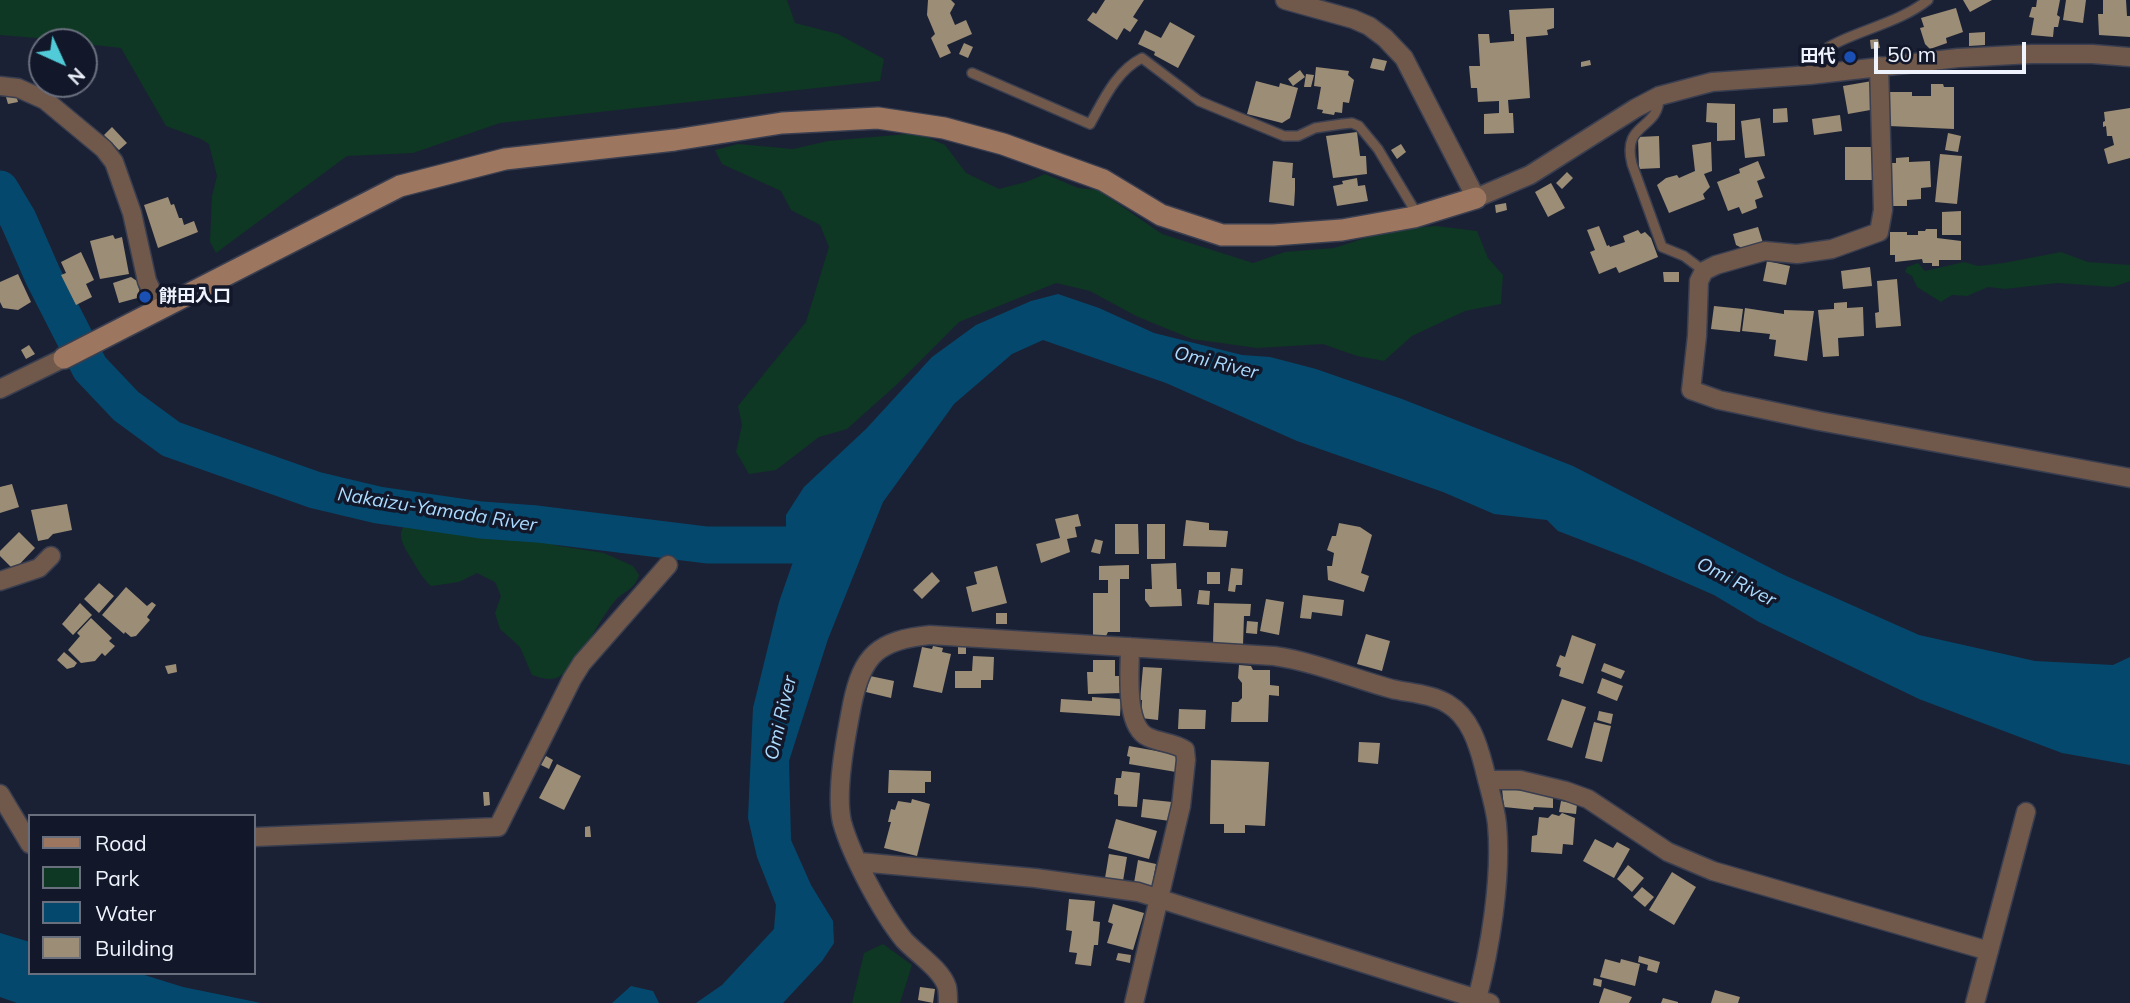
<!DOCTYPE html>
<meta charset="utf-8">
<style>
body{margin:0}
#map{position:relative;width:2130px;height:1003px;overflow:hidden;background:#1b2134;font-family:Mulish,sans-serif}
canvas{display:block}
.legend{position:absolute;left:28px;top:814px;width:228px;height:161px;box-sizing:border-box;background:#121729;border:2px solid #6a6f7e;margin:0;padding:9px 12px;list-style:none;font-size:21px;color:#eff3fd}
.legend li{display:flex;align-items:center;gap:14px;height:35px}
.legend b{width:35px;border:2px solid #6a6f7e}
.north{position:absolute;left:28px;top:28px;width:70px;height:70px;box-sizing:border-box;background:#121729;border:2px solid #6a6f7e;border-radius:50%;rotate:135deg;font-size:19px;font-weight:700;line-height:28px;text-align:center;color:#eff3fd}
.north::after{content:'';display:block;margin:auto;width:24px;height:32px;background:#52cbd8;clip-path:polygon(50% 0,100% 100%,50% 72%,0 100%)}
.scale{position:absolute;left:1874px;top:42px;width:152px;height:32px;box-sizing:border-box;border:4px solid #eff3fd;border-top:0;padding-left:9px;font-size:21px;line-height:24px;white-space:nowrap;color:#eff3fd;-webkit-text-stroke:5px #121729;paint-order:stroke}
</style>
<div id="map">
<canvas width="2130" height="1003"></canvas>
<ul class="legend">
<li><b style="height:9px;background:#9c765f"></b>Road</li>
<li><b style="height:19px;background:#0e3823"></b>Park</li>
<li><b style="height:19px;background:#04496d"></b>Water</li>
<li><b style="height:19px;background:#9c8d76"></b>Building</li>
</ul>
<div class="north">N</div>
<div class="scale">50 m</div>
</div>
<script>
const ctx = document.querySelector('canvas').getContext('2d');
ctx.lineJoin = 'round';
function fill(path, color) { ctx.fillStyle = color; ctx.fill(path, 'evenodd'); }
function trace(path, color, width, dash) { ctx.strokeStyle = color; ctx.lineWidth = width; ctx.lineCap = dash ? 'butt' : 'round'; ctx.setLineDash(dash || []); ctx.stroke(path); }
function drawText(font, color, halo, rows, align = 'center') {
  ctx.font = font + ' Mulish,"Noto Sans JP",sans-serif'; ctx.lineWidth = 7; ctx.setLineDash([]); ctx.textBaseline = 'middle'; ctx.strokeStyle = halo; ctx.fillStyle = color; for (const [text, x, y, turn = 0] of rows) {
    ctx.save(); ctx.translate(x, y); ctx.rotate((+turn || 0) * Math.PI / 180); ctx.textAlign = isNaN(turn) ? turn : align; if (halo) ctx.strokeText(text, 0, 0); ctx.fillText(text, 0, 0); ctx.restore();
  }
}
fill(new Path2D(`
 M0,0h787l8,23 43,11 46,25 -4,22 -380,42 -87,30 -66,3 -131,97 -6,-11 2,-46 5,-20 -8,-32 -8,-5 -35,-13 -45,-78 -37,-4v-2l-84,-7z
 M918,133l27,12 21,28 33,16 27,-7 19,-8 33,14 20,2 64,44 91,29 32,-11 49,-4 56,-18 46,-4 41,5 11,27 15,17 -2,29 -36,7 -53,25 -28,25 -27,-5 -34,-12 -66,4 -65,-9 -56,-23 -46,-25 -34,-8 -97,39 -64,64 -48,43 -28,8 -43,33 -27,4 -13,-22 6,-27 -4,-19 68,-84 23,-75 -9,-22 -29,-15 -10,-19 -59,-27 -7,-14 23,-6 55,5 35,-8z
 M2061,252l27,10 42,3v16l-17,6 -55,-4 -53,6 -17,-2 -21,9 -15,-1 -11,7 -24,-15 -5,-11 -7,-4 2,-5 11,-4 7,8 39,-9 14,4 26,-3z
 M431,518l14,7 33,6 37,1 13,8 13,1 18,5 45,7 29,13 6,9c-5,16 -15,15 -25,27 -18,22 -29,53 -51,72 -9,8 -20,5 -31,1l-12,-28 -20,-18 -5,-16 6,-17 -6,-14 -18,-9 -18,9 -28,4c-10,-9 -15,-20 -22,-31 -17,-27 -6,-33 22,-37z
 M883,944l29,21 -12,38h-48l12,-50z`), '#0e3823');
fill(new Path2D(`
 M1058,294l41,14 55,25 88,22 28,2 46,12 86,30 171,67 211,109 135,60 116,26 78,4 17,-8v108l-68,-12 -143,-54 -160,-77 -45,-27 -78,-34 -78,-30 -11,-11 -53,-6 -51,-22 -146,-51 -131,-58 -123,-43 -31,14 -58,50 -71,98 -55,137 -39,122 2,79 20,45 22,36 1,22 -12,18 -39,42h-87l26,-18 52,-56 2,-24 -19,-48 -9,-39 5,-110 26,-106 15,-43 -8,-31v-13l18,-28 62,-58 66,-72 44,-32 55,-24z
 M0,933l30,9v31h108l45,14 78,16h-244l-17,-6z
 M631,986l22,5 6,12h-47z`), '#04496d');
trace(new Path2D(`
 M0,189l18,30 25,57 47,92 36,38 45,33 144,51 63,15 103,15 56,4 170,21h102l30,-10`), '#04496d', 37);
fill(new Path2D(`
 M928,0h23l4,4 -5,9 5,12 11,-5 6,14 -25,11 4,8 -11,5 -9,-20 4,-4 -8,-19z
 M1105,0h39l-11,17 5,3 -8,12 -6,-4 -7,12 -30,-20 6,-8 3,2z
 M1963,0h29l-22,12z
 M2037,0h23l-3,15 3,2 -2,10h-4l-1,10 -22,-2 3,-17 -5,-1 3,-10h4z
 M2066,0h20l-3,23 -20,-3z
 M2103,0h23l1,16h3v21l-31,-2 -1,-21h5z
 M1554,8v20l-7,2 1,5 -22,2 4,61 -22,2 1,13h4l1,20 -30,1v-20l15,-1v-12l-21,1 -1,-14h-6l-2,-22h11l-2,-32h11l1,9 24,-2v-7h-3l-2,-24z
 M1956,8l7,24 -17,6 1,5 -17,6 -5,-5 -5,-16 4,-1 -3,-9z
 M1170,22l25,14 -17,32 -24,-13 1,-3 -17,-8 7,-14 16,8z
 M1985,32v13l-16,1v-13z
 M1878,39l2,9 -9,1 -1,-9z
 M964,43l9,4 -5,11 -9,-4z
 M1373,58l14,3 -3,10 -14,-3z
 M1590,60l1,5 -10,2v-5z
 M1316,67l33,4 -1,4 6,5 -5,23 -6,-1 -1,11 -7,-1 -1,3 -12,-2 1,-3 -6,-1 4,-22 -7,-1z
 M1300,70l5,7 -12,9 -5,-7z
 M1306,74l8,1 -3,12h-7z
 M1256,81l23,6 1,-4 18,5 -8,30 -8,5 -35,-9z
 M1872,81l4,28 -28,5 -5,-28z
 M1931,84h12l1,3h10v42l-65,-3 -1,-34h24v4h19z
 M16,95l2,7 -10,2 -2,-7z
 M1707,103l28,1v36l-18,1v-18l-11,-1z
 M1787,108l1,14 -15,1v-14z
 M2130,108v50l-22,6 -4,-15 10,-4 -2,-9h-5l-1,-10 -3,1v-5l2,-1 -1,-9z
 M1840,115l2,16 -28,4 -2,-16z
 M1760,118l5,38 -20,2 -4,-37z
 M112,127l15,16 -8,7 -15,-15z
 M1357,132l3,24h6l1,18 -34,4 -7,-42z
 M1948,133l13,3 -3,16 -13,-2z
 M1659,136l1,32 -21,1 -1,-32z
 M1711,142l1,29 -8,3 6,13 -7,7 2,5 -36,14 -12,-28 9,-7 11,-3 2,3 16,-7 -3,-26z
 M1401,144l5,8 -9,7 -6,-9z
 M1845,147h31l-1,33h-30z
 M1940,154l22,2 -5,48 -22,-2z
 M1909,157v5l21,-1 1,26 -10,1v11l-14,1v6h-15l-2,-43h6v-5z
 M1273,161l20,2 -1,15h3v12l-1,16 -25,-4z
 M1758,161l7,17 -8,3 6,16 -8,3 2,8 -15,6 -3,-7 -11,4 -11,-29 23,-9 -1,-4z
 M1567,172l6,6 -11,11 -6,-6z
 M1357,178l1,8 7,-1 3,16 -31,5 -4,-20 10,-2 -1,-3z
 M1551,183l14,25 -17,9 -13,-25z
 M168,197l3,8 3,-1 5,14h3l2,7 10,-4 4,11 -40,16 -14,-43z
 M1506,203l1,7 -11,3 -1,-8z
 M1961,211v24h-19v-23z
 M1599,226l8,20 2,-1 1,2 15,-5 -2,-6 15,-6 3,4 4,-2 6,6 7,19 -39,16 -3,-6 -17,7 -9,-22 5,-2 -8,-20z
 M1758,227l5,16 -21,5 -6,-3 -3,-11z
 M1926,229h11v9l24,3v19h-22v6h-7v-3h-9l-1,-4 -27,3v-7h-5v-23h17v3h11v-4h7z
 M113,235l2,4 7,-2 7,37 -29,5 -10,-38z
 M81,252l13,28 -8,4 6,13 -16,8 -15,-30 5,-2 -5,-11z
 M1767,261l23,5 -4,19 -23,-4z
 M1870,267l2,19 -29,3 -2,-18z
 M1663,272h16v10h-15z
 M18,274l13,28 -13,8 -15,-2 -3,-6v-20z
 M131,277l6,4 4,16 -22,6 -6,-20z
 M1897,279l4,47 -25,2 -1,-15 4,-1 -2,-31z
 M1847,302v6l16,-1 1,29 -26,2 1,18 -16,1 -5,-47 16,-1v-6z
 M1714,306l29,3 -3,23 -29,-3z
 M1745,308l39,6v-4l30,1 -7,50 -33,-5 2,-16 -7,-1 1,-5 -28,-3z
 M29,345l6,9 -9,5 -5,-9z
 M12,484l7,23 -19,6v-26z
 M67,504l5,26 -19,4 -5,5 -10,2 -7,-31z
 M1078,514l3,12 -6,1 2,10 -10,2 3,13 -29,11 -5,-19 24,-6 -5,-19z
 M1186,520l23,3v7l19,1 -2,16 -43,-1z
 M1339,523l21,4 12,8 -11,38 8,3 -5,16 -36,-12 -1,-14h5l2,-13 -7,-3 5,-14h4z
 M1115,524h23l1,30h-24z
 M1147,524h18v35h-18z
 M19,532l16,16 -21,22 -14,-14v-5z
 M1095,539l8,2 -3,13 -9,-2z
 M1176,563l1,26h4l1,17 -32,1 -5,-7v-11h7l-1,-25z
 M1129,565v14h-9v53h-12l-2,4h-13v-43h15v-13h-9v-14z
 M997,566l10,37 -35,9 -6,-25 11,-3 -3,-12z
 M1231,568l12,1 -1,16h-6l-1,7 -7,-1z
 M932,572l8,9 -18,18 -9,-9z
 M1207,572h13v12h-13z
 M99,583l15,13 -15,17 -15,-14z
 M126,587l21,19 5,-4 4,3 -9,12 3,3 -14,16 -5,1 -6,-5 -1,2 -22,-19z
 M1199,590l11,1 -1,14 -12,-1z
 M1303,595l41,5 -2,16 -30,-4 -1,7 -11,-1z
 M1266,599l18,3 -5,33 -19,-4z
 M80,603l12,12 -19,20 -11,-11z
 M1214,603l37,1 -1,12h-6l-1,29 -30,-1z
 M996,613h11v11h-11z
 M91,618l21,20 -3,3 6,5 -10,10 -3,-3 -7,8 -14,2 -13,-13 12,-14 -3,-3z
 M1247,621l11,1 -1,12 -11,-1z
 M1366,634l24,7 -8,30 -25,-7z
 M1572,635l24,9 -13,40 -24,-8 2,-8 -5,-2 4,-11 5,2z
 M933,646l10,2 -1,4 9,2 -9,39 -29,-6 9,-40 10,2z
 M958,646h8v8h-8z
 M64,652l13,11 -3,4 -7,2 -10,-9z
 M973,656l21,1 -1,23h-12v8h-26v-17h17z
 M1093,660h22v16h6l1,17 -34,1 -1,-22h6z
 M1604,663l21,8 -4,8 -20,-8z
 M176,664l1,8 -9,2 -3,-8z
 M1239,665l12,1 2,4h17v15l9,1v10l-10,-1 -1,27h-37l1,-20h6l4,-4v-15l-4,-5z
 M1143,667l19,1 -4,52 -17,-2 1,-18h-2z
 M870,676l24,5 -3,17 -25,-6z
 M1602,678l21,8 -6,15 -20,-8z
 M1092,697l29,2 -1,17 -60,-4 1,-13 31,2z
 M1562,699l24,8 -14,41 -25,-8z
 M1179,709l27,1 -1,19h-27z
 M1599,711l14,3 -2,10 -14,-4z
 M1594,722l17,4 -9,36 -17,-4z
 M1359,742l21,1 -2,21 -20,-2z
 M1129,746l50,9 -3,17 -47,-8 1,-7 -3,-1z
 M546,756l7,4 -4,9 -8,-4z
 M1211,760l58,2 -4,64 -20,-1v8h-21v-9h-14z
 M557,764l24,12 -17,34 -25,-12z
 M889,770l42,1v11h-6v11h-37z
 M1122,771l18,2 -3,34 -19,-1v-11l-4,-1 2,-16h5z
 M1502,789l51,4v15l-19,-1 -1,3 -29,-3z
 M483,792h6l1,13 -6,1z
 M912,799l18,5 -13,52 -33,-8 7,-26h-3l3,-13 4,1 3,-9 13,2z
 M1143,799l29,3 -2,19 -29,-4z
 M1561,801l16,3 -1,10 -17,-2z
 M1562,813l13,5 -2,27 -10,-1 -1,10 -31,-2 1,-16 5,-1 2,-18 9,1 4,-4 7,2z
 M1116,819l41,12 -8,28 -41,-11z
 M590,826l1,11h-6v-10z
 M1595,839l18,9 4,-6 13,7 -16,29 -31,-17z
 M1109,854l18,3 -4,24 -18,-3z
 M1138,860l18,4 -4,22 -18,-3z
 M1628,865l16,13 -12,14 -15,-13z
 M1672,872l24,15 -22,38 -25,-15z
 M1642,887l12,10 -9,10 -12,-10z
 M1069,899l26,2 -2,20 7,1 -2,23h-4l-3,21 -16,-2 2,-11 -8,-1 3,-21 -6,-1z
 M1113,904l31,9 -11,37 -26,-7 6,-19 -5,-2z
 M1118,953l13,2 -1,8 -14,-3z
 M1639,956l21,6 -3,11 -10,-3 1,-5 -10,-3z
 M1605,959l15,4 1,-4 19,5 -5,22 -35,-9z
 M1594,978l8,2 -1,7 -8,-2z
 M920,987l15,2 -2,14 -15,-3z
 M1604,988l28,9 -3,6h-30z
 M1715,990l25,7 -2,6h-27z
 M1663,998l15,4v1h-17z`), '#9c8d76');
const lane = new Path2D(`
 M972,73l118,51c13,-23 26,-53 52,-66l57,43 85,35h14l17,-8 27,-4 10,-1 7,3 19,23 39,65
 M1810,75l2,-17c34,-27 82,-31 116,-58
 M1659,96c1,35 -38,25 -27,68l30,83 22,9 20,15`);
const street = new Path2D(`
 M1285,0l68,19 16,7 16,12 19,20 72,140 54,-23 106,-67 23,-12 53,-14 98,-7 148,-17 74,-4h60l38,3
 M1879,66l4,144 -4,22 -47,17 -35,5 -32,-3 -49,14 -12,6 -5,10 -2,55 -6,54 28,10 100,21 311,57
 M0,86l18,2 27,12 59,49 10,13 18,51 15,68 13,28
 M0,389l64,-31
 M0,581l39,-13 12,-12
 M1130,647c0,23 -6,79 18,90 12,6 25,5 37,13l1,10 -5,46 -47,197
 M1487,780h33l46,11 22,8 80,53 45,19 276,80
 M0,794l30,50
 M254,837l244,-10 74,-148 10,-16 86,-98
 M859,862l176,16 103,14 352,111
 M948,1003c0,-5 0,-11 -1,-16 -6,-18 -30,-33 -43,-47 -22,-27 -53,-85 -62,-118 -7,-30 4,-86 10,-117 10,-50 26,-65 78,-70l344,21c41,6 78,22 118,33 17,4 40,5 56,15 22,13 30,40 36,63 4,18 11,38 13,57 5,54 -7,126 -21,179
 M1975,1003l51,-191`);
const secondary = new Path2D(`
 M64,358l336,-172 105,-27 170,-19 107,-17 96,-5 66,10 59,16 100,36 58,35 61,20h51l69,-5 72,-13 62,-19`);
trace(lane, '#393e50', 12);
trace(street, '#393e50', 21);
trace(secondary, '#393e50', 24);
trace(lane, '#70584a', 9);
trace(street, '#70584a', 18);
trace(secondary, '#9c765f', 21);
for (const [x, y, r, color] of [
 [1850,57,7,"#1a4fb4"],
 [145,297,7,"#1a4fb4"]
]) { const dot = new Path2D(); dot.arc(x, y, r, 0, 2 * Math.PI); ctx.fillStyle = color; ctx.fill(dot); trace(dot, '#121729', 2.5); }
drawText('bold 18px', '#eff3fd', '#121729', [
 ["田代",1836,57],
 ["餅田入口",159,297,"left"]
], 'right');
drawText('italic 19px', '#abdbfe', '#121729', [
 ["Omi River",1216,363,14],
 ["Nakaizu-Yamada River",437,510,9],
 ["Omi River",1736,582,27],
 ["Omi River",781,718,-77]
]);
</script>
